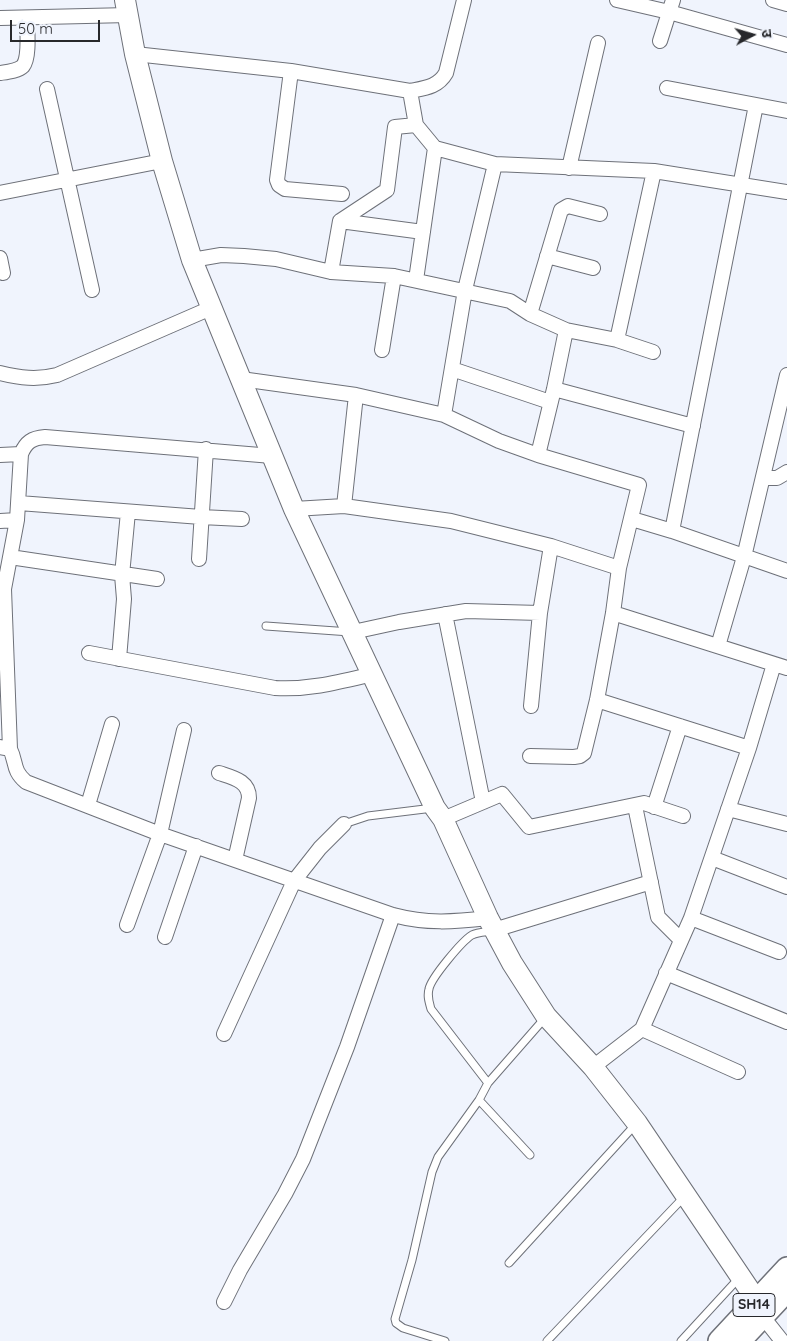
<!DOCTYPE html>
<meta charset="utf-8">
<style>
body{margin:0}
#map{position:relative;width:787px;height:1341px;overflow:hidden;background:#f0f4fd;font-family:Quicksand,"Noto Sans Devanagari",sans-serif}
canvas{display:block}
.north{position:absolute;left:727px;top:10px;width:50px;height:50px;-webkit-text-stroke:4px #f0f4fd;paint-order:stroke;rotate:84deg;font-size:14px;font-weight:700;line-height:20px;text-align:center;color:#27282b}
.north::after{content:'';display:block;margin:auto;width:18px;height:22px;background:#27282b;clip-path:polygon(50% 0,100% 100%,50% 72%,0 100%)}
.scale{position:absolute;left:10px;top:20px;width:90px;height:22px;box-sizing:border-box;border:2px solid #27282b;border-top:0;padding-left:6px;font-size:15px;line-height:18px;white-space:nowrap;color:#27282b;-webkit-text-stroke:4px #f0f4fd;paint-order:stroke}
</style>
<div id="map">
<canvas width="787" height="1341"></canvas>
<div class="north">उ</div>
<div class="scale">50 m</div>
</div>
<script>
const ctx = document.querySelector('canvas').getContext('2d');
ctx.lineJoin = 'round';
function trace(path, color, width, dash) { ctx.strokeStyle = color; ctx.lineWidth = width; ctx.lineCap = dash ? 'butt' : 'round'; ctx.setLineDash(dash || []); ctx.stroke(path); }
function drawText(font, color, halo, rows, align = 'center') {
  ctx.font = font + ' Quicksand,sans-serif'; ctx.lineWidth = 4; ctx.setLineDash([]); ctx.textBaseline = 'middle'; ctx.strokeStyle = halo; ctx.fillStyle = color; for (const [text, x, y, turn = 0] of rows) {
    ctx.save(); ctx.translate(x, y); ctx.rotate((+turn || 0) * Math.PI / 180); ctx.textAlign = isNaN(turn) ? turn : align; if (halo) ctx.strokeText(text, 0, 0); ctx.fillText(text, 0, 0); ctx.restore();
  }
}
const lane = new Path2D(`
 M266,626l84,6
 M344,824l24,-8 65,-8
 M488,1083l-57,-74c-2,-7 -4,-13 -2,-20 2,-11 33,-48 43,-54 6,-3 13,-3 19,-4
 M479,1100l51,55
 M509,1263l126,-138
 M445,1341l-42,-13 -7,-5 -1,-4 17,-59 20,-88 6,-15 41,-57 9,-17 56,-64
 M547,1341l137,-144
 M681,1341l57,-62`);
const street = new Path2D(`
 M617,0l52,12 118,33
 M773,0l14,4
 M0,18l129,-3
 M660,41l13,-41
 M135,54l156,17 119,20 6,34 19,23 60,16 159,7 133,21
 M291,71l-14,109 2,5 6,4 57,5
 M0,73c7,-1 18,-2 23,-7 7,-9 4,-37 4,-48
 M667,88l120,23
 M47,89l45,201
 M410,91c15,-3 28,-4 36,-18l18,-73
 M569,168l29,-125
 M0,193l162,-32
 M340,221l47,-31 8,-63 21,-2
 M547,256l46,12
 M0,258l3,15
 M192,260l29,-5 23,1 32,3 55,13 63,4 116,25 20,13 36,16
 M331,272l9,-51 83,11
 M416,280l19,-132
 M530,314l31,-104 7,-4 32,8
 M617,340l36,12
 M382,350l12,-74
 M452,369l98,33
 M0,373c20,5 37,7 57,2l154,-67
 M241,379l115,16 88,20 55,26 39,14 101,30 -20,83 -6,45 -16,87 -13,53 -4,3 -6,1 -44,-1
 M554,389l139,37
 M444,415l21,-125 30,-126
 M0,455l21,-1
 M538,455l16,-66 12,-59 51,10 37,-169
 M763,478h14l10,-6
 M19,503l182,14 41,2
 M344,506l12,-111
 M294,509l50,-3 107,15 100,25 68,22
 M632,519l40,12 115,40
 M0,521l17,-1
 M672,531l84,-426
 M10,557l147,22
 M199,559l7,-110
 M613,613l174,55
 M445,614l38,188
 M353,632l46,-10 67,-11 74,2
 M718,646l26,-89 43,-182
 M89,653l186,35c35,2 64,-6 98,-14
 M119,659l5,-60 -2,-24 6,-63
 M597,700l152,48
 M531,706l9,-93 11,-67
 M0,747l10,2c7,14 2,21 16,33l134,52 233,81c34,9 60,7 95,3
 M10,749l-6,-160 13,-69 4,-66c5,-12 11,-16 24,-17l227,19
 M219,773c15,5 30,8 30,25l-14,62
 M88,805l24,-81
 M635,806l23,111 23,23
 M654,807l26,-81
 M728,809l59,15
 M443,819l59,-25 27,33 115,-24 39,13
 M712,858l75,29
 M691,918l88,34
 M127,925l33,-91 24,-104
 M494,930l157,-48
 M165,937l31,-91
 M666,973l121,49
 M642,1029l96,43
 M224,1034l70,-153 26,-33 24,-24
 M593,1067l49,-38 49,-111 58,-170 25,-84
 M224,1302l16,-32 45,-76 18,-35 44,-112 46,-132
 M760,1309l3,8 19,24`);
const secondary = new Path2D(`
 M125,0l10,54 27,107 30,99 102,249 141,299 8,11 45,99 24,45 34,53 47,51 44,56 120,178`);
const primary = new Path2D(`
 M719,1341l68,-73
 M740,1341l47,-50`);
trace(lane, '#6e7179', 9);
trace(street, '#6e7179', 16);
trace(secondary, '#6e7179', 22);
trace(primary, '#6e7179', 24);
trace(lane, '#fff', 7);
trace(street, '#fff', 14);
trace(secondary, '#fff', 20);
trace(primary, '#fff', 21);
for (const [x, y, w] of [
 [754,1305,42]
]) { const box = new Path2D(); box.roundRect(x - w / 2, y - 11.5, w, 23, 4); ctx.fillStyle = '#f0f4fd'; ctx.fill(box); trace(box, '#27282b', 1); }
drawText('bold 14px', '#27282b', null, [
 ["SH14",754,1305]
]);
</script>
